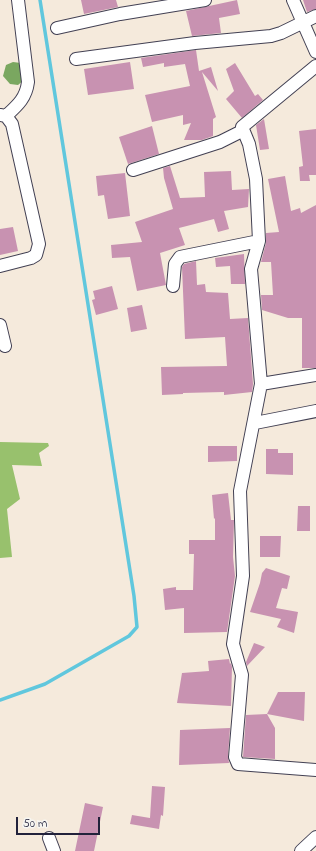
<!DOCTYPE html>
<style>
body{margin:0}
#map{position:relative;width:316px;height:851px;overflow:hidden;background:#f5eadc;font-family:"Indie Flower",sans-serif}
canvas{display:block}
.scale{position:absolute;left:16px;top:817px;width:84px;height:18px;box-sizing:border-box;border:2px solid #22223b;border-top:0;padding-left:5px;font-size:12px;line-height:14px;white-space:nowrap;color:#22223b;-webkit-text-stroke:3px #f6f6f2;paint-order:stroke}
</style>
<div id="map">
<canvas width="316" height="851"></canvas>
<div class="scale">50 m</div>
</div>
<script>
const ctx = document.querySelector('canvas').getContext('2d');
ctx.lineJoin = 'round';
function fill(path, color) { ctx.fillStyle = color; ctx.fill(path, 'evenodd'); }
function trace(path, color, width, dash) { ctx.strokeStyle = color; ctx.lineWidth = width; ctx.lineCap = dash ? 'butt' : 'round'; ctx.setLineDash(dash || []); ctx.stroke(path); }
fill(new Path2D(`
 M0,442l48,1 1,3 -10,7 3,13 -30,-1 8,34 -13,10 5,48 -12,1z`), '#98c16d');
fill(new Path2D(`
 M13,62l8,1 3,17 -6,5 -8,-1 -7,-8 3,-11z`), '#7aa760');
trace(new Path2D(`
 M0,700l45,-16 84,-48 8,-9 -3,-31 -94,-596`), '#60c7dd', 3.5);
fill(new Path2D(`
 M81,0h35l2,7 -34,7z
 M237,0l3,14 -21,4 2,15 -29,3 -6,-25z
 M303,0h13v9l-9,3z
 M196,50l3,21 12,-4 7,24 -16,-19 14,45 -3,2v17l-11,4h-18l7,-17 -8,2v-10l-31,7 -7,-27 45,-9 -5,-22 -21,3v-4l-21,4 -2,-9z
 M130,62l4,27 -46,6 -4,-26z
 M235,63l20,33 3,-2 5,6 -21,18 -16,-19 8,-8 -8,-22z
 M264,119l5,30 -9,1 -4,-25z
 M152,126l7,28 -31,10 -9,-27z
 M316,129v46h-7l1,6h-10l-1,-14 4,-1 -4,-35z
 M170,166l10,32 25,-1 -1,-25 27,-1 1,19 17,-1 -1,18 -24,4 5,18 -11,3 -4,-13 -35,9 6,17 -25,8 6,32 -29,6 -7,-34 -18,1 -1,-13 31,-3 -7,-20 38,-13 -9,-31 -1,-10z
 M125,173l5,43 -22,3 -4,-24 -6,1 -2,-20z
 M285,176l6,35 9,-3 1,5 15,-8v163h-14v-50h-14l-26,-8 -1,-15h12l-2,-33h-10l5,-19v-10l13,-1 -11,-53z
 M13,227l5,24 -18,4v-26z
 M244,254l1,30h-14l-1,-18 -14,1 -1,-9z
 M196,261l1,24 8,-1 1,8 22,1 2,26 18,-1 5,66 -1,8 -28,3v-3l-41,1v1l-21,1 -1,-28 66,-1 -2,-29 -40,2 -3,-72 2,-3z
 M112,286l6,23 -22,6 -4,-15 3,-1 -2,-8z
 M142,305l5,24 -16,3 -4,-24z
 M208,446h29v15l-29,1z
 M266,449h12v4h15v22l-27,-1z
 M228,493l3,27h3l-1,37 2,19 -8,56 -43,1v-25l-19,2 -2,-21 13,-2v3h17l1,-36h-5v-14h26v-22l-1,1 -2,-24z
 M298,506h12v25h-13z
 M260,536h21l-1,21h-20z
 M266,568l24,8 -3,13 -5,-1 -6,20 22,4 -4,21 -17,-6 4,-8 -31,-7 10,-29 2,-10z
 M254,643l11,4 -18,19 -1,-4z
 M229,659l1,5 1,-1 1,4 -1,39 -54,-3 5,-30 27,-2 -1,-10z
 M278,692h27l-1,29 -37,-7z
 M267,714l8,14v31l-32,-2 3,-42z
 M230,728l-2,28 1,7 -50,2 1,-35z
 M152,786l13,1 -2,29 -2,-1 -2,14 -29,-5 2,-9 18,3z
 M85,803l18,4 -9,44h-19z`), '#c892b1');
const minor = new Path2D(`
 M293,0l23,52
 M57,28l63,-14 85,-14
 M76,59l119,-16 76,-7 10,-3 35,-17
 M0,115l6,1 6,8 27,120 -3,11 -5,3 -31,8
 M6,116c12,-11 20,-18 22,-34l-10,-82
 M242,127l7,17 7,35 3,62 -8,28 10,115 -21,107 3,85 -10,68 9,31 -7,82 3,7 78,6
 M133,170l87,-28 22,-11v-4l74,-61
 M173,286l2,-22 5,-7 79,-16
 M0,325l5,21
 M261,384l55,-9
 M255,423l61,-12
 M49,838l5,13
 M301,851l15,-14`);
trace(minor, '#424053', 14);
trace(minor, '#fff', 12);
</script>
